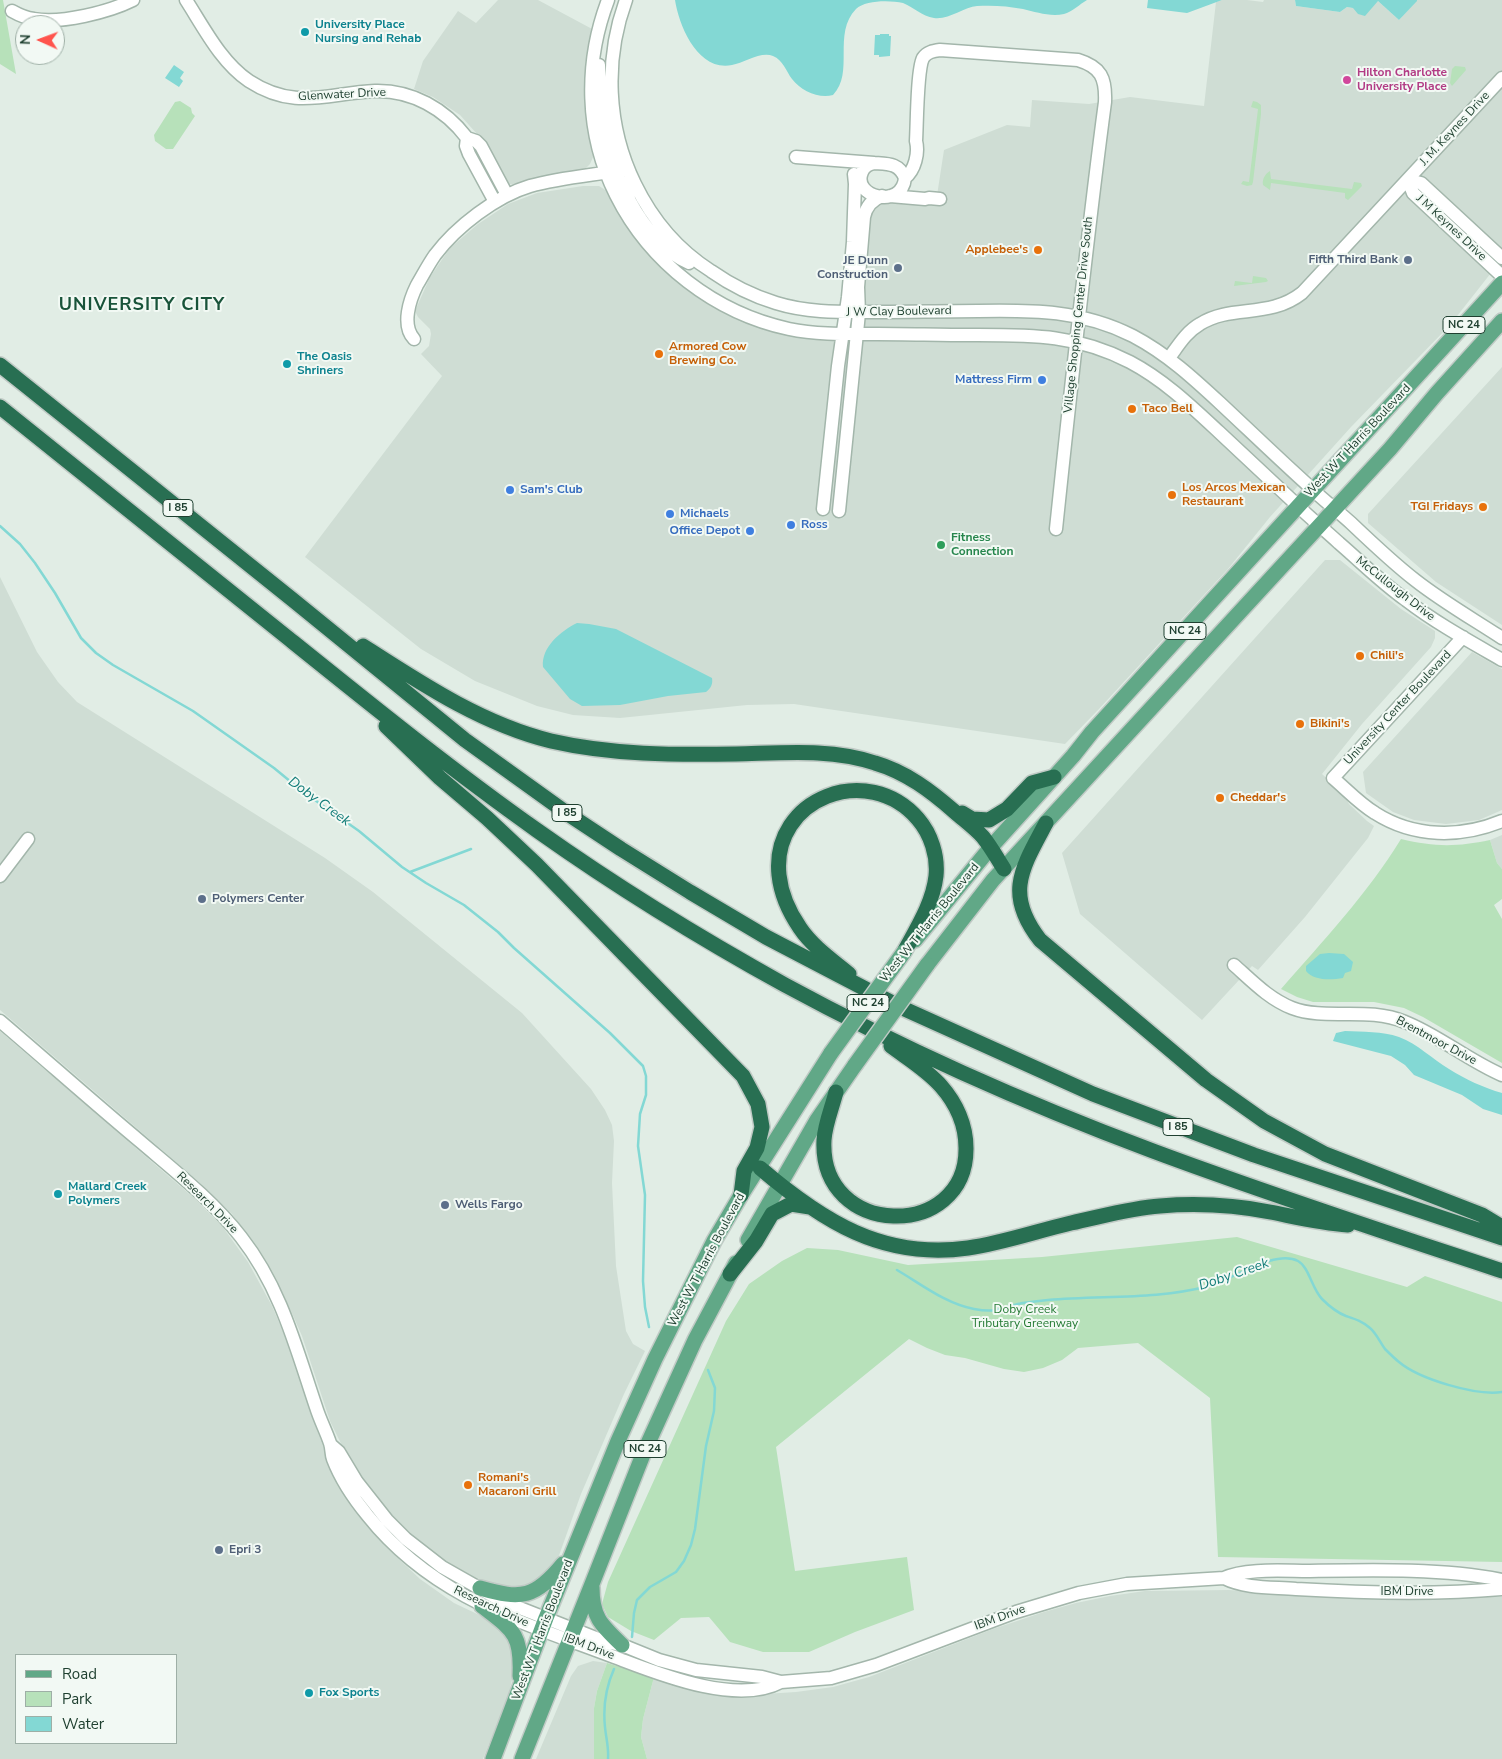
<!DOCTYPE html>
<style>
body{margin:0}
#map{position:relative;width:1502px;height:1759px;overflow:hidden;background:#e1ede5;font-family:"Nunito Sans",sans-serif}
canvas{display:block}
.legend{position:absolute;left:15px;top:1654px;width:162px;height:90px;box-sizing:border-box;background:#f2f9f4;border:1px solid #9eafa6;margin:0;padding:6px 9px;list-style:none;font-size:15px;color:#1f4030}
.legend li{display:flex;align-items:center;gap:10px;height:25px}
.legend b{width:25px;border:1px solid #9eafa6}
.north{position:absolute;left:15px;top:15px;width:50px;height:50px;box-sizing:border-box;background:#f2f9f4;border:1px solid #9eafa6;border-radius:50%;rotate:272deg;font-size:14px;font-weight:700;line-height:20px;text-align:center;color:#1f4030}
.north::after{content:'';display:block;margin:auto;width:18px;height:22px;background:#ff544d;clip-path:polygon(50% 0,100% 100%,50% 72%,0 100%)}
</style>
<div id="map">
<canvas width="1502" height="1759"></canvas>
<ul class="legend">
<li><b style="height:6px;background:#61a887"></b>Road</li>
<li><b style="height:14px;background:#b7e1ba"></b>Park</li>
<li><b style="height:14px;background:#83d8d4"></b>Water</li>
</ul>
<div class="north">N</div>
</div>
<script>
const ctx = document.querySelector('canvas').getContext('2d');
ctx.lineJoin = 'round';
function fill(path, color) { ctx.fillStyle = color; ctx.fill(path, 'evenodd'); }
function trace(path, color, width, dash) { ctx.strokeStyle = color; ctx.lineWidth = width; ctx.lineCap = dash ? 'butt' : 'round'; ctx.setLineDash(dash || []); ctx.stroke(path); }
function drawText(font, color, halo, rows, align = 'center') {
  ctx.font = font + ' "Nunito Sans",sans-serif'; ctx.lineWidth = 4; ctx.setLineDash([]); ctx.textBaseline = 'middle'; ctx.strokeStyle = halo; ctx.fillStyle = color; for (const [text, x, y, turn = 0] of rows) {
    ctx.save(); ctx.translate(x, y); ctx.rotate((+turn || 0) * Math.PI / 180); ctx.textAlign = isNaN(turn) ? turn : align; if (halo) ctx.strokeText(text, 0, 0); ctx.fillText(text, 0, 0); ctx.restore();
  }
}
fill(new Path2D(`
 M498,0h40l56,30v125l-4,9 -6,6 -49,9 -21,6 -5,-1 -3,-1 -29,-49 -17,-19 -27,-18 -19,-8 9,-28 35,-50 18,12z
 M1222,0h25l16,2 1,-2h31l1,6 44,6 7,-5 6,1 25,-7 21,19 18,-20h85v259l-52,66 -99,102 -81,90 -42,52 -129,140 -34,35 -271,-40 -47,1 -127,13 -47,-3 -36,-9 -62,-25 -54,-32 -116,-92 137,-181 -21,-22 8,-8 2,-12 -1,-5 -12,-12 -3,-6 15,-34 20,-29 28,-24 30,-20 29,-11 46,-7h16l8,5 18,29 102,91 133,27 7,-119 12,-18 57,1 8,-52 63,-25 23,2 2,-27 57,4 41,-7 74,9 12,-104z
 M1502,367v258l-66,-43 -68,-59v-9z
 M1325,560h15l61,49 34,22v7l-4,9 -69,77 -40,50 22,20 5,10 18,17 7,5 -6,12 -63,79 -47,53 -6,-4 -50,54 -122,-106 -18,-61z
 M0,577l37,75 21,30 19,20 248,156 48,34 149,121 69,76 14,21 7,15 2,16 -2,42 4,83 10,65 7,13 12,7 -21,43 -43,100 -24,67 -21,23 -30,8 -41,-17 -33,-22 -44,-41 -17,-19 -21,-31 -20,-41 -28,-85 -15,-34 -20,-39 -35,-49 -33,-32 -199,-172z
 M1472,652l30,17v141l-23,10 -33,4 -32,-4 -21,-8 -27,-19 -3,-21z
 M1502,835v34l-5,-6 -7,-23z
 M0,1031l194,167 28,28 26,36 24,44 13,30 36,103 18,39 22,37 23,30 36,34 34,24 40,19 12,9 10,32 -8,34 -25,62h-483zM16,1655h160v88h-160z
 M1229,1590l71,5 202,2v162h-855l-6,-22 2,-18 11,-42 111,17 31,-2 37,-5 36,-10 124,-48 51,-17 32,-9 34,-7 35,-5z
 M593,1661l14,2 -10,28 -3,17v51h-58l35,-83 7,-10z`), '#cfddd4');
fill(new Path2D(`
 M0,0h3l13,74 -16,-10z
 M1455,66l10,1 1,3 -14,16 -2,-3 2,-14z
 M180,101l11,7 1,5 3,3 -22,33h-7l-11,-8 -1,-6 21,-33z
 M1253,101l4,1 4,3v9l-8,68 -1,3 -5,1 -6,-2 2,-3 6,1 9,-73 -7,-2z
 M1270,171l1,8 81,10 2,-7 7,1 1,3 -14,14 -3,-2v-5l-74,-10 -1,7 -7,-5c-1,-6 2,-11 7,-14z
 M1253,276l13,2 2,3 -2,1 -32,4 1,-5 17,2z
 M1401,839c33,8 56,8 89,1l7,23 5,6v30l-8,6 8,14v144l-79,-46 -19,-9 -30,-6h-61l-16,-5 -16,-8c42,-48 87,-96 120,-150z
 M1237,1237l170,50 18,-11 77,26v260l-284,-5 -8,-159 -72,-55 -60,5 -16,12 -19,8 -19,4 -20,-3 -39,-11 -20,-3 -18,-7 -18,-9 -133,108 19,124 112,-14 7,53 -59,22 -46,20h-46l-33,-10 -21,-25 -28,1 -27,22 -23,-9 -23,-14 -6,-13 6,-22 118,-261 23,-37 33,-23 25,-13 31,2 70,15 134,-8z
 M607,1663l47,14 -11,42 -2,18 6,22h-53v-51l3,-17z`), '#b7e1ba');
fill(new Path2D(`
 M675,0h412c-7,4 -15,12 -23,14 -14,3 -28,-2 -41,-5 -15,-3 -31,-4 -46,-3 -13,1 -28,14 -43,12 -12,-2 -21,-11 -31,-15 -13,-3 -38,-3 -47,6 -24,25 -1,63 -23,86 -14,4 -32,-4 -41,-16 -6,-8 -9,-19 -19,-23 -12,-5 -29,7 -41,9 -34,7 -53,-39 -57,-65z
 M1148,0h74l-35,13 -40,-5z
 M1295,0h122v1l-18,19 -21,-19 -13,15 -7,-2 -5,-6 -6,-1 -7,5 -44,-6z
 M880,34h9v2h2l-1,20 -11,1v-2h-5l1,-20h5z
 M174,65l10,7 -4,6 3,3 -4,6 -14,-9z
 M577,623l12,1 27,5 96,49c1,6 -1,10 -6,14l-38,4 -48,9 -38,1 -12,-7 -27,-32c-2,-20 18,-36 34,-44z
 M1329,953l15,1 9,8 -2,9 -6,2 -2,5c-12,2 -29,3 -37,-7v-5l14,-12z
 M1345,1031c18,1 37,0 54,6 19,7 33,22 50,32 16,10 35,19 53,24v22l-19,-6 -21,-14 -48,-20 -9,-10 -14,-9 -58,-15 3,-8z`), '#83d8d4');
trace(new Path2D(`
 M0,526l20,18 15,19 20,30 26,45 15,15 17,12 80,46 81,57 28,23 57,40 43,36 24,16 38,22 34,27 16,16 96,85 33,33 3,10v19l-6,19 -2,32 7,49 -2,86 2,26 4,20
 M410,872l61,-23
 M897,1270c24,14 49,34 77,39 21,4 25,0 44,-5 9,-2 20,-3 30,-4 55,-5 107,0 161,-14 23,-6 66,-37 89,-25 11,6 14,28 24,38 6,6 16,14 24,17 9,3 16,5 24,12 6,5 10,14 15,21 4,4 9,9 14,13 20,17 77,34 103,30
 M632,1637l2,-24 3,-13 13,-13 26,-15 8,-11 7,-16 4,-16 11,-83 8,-35 1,-23 -7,-18
 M608,1759c1,-11 -2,-21 -3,-32 -2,-19 1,-40 9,-58`), '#83d8d4', 2.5);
const minor = new Path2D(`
 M186,0c18,28 35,62 63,81 46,30 78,12 126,10 37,-1 70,18 92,47
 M608,0c-24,63 -23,134 8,195 34,68 99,118 173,134 29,6 59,5 88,5 31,0 63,1 94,1 60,0 105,-1 159,27 34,18 61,44 89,70 26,24 52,49 78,73 13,13 28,25 42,38 22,19 43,40 67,57 30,23 63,41 96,60
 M626,0c-22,60 -19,127 9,184 17,35 43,66 76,87 20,14 42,25 65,32 32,10 65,9 98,9 34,0 69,-1 104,-1 55,-1 104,-1 155,25 34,18 60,42 87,67 30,28 60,57 90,84 13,13 28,24 41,36 21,20 42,40 64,57 28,22 58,39 87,58
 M12,11c7,4 14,7 22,8 27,5 75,-7 99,-19
 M599,65c1,21 5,87 18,101l11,3
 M796,157l78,6
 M874,163c14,1 25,0 31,15 -3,32 -54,19 -43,-6 2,-5 6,-8 12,-9z
 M606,173c5,2 11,3 14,7 5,5 7,14 10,21 13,24 34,51 59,62
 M905,178c10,-8 14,-25 11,-37 1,-16 1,-71 7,-83 4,-6 10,-7 17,-8l138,10c23,7 28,18 27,42 -19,142 -34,284 -49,427
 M1408,180l5,13 89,83
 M1408,180l13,3 81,75
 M890,196l35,3 4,-1 11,1
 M495,202l-26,-48 -3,-8 1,-8 9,3 5,5 26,49
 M414,339c-13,-14 -4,-40 3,-54 6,-10 11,-20 18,-30 21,-28 61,-59 95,-69 32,-9 66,-11 98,-17
 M1169,358c9,-12 17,-26 31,-34 32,-20 69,-5 102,-31l200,-215
 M823,509l15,-143 10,-69 5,-55 2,-58 -1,-10
 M839,511l20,-198 -1,-26 6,-70c2,-10 7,-17 18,-21
 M1463,637l-130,141c14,12 27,26 42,35 39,25 86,25 127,8
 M0,876l28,-37
 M1234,965c18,16 35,34 58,43 34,13 75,-2 113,14 33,13 64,39 97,53
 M0,1021c47,40 94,82 142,122 34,29 71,58 99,94 40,51 55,111 75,170 4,13 10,24 14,36 2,6 1,11 3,16 8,21 21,40 35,57 67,84 158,107 254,144 42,16 116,45 159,22
 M331,1445l8,7 18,30 30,38 19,19 36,28 60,34 104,41 16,3 37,15 37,10 66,7 19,5 50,-4 45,-13 140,-53 63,-19 48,-9 97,-6c21,-10 60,-7 84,-7 62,-1 133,-3 194,9
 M1224,1578c22,11 48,9 72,11 68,4 138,6 206,0`);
const major = new Path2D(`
 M915,940l76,-93 82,-91 19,-24 410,-449
 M927,965l66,-85 397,-431 47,-56 65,-72
 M748,1240l69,-120 38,-55
 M592,1587c0,30 9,38 30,58
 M480,1588c42,12 55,10 83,-24
 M482,1606c31,24 40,28 38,70
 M493,1759l53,-141 72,-177 37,-82 59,-118 27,-46 90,-142
 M522,1759l70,-175 52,-132 51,-112 41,-77`);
const highway = new Path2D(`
 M0,365l293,235 172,140 103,74 53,35 69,43 76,45 134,70 193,87 161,61 248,83
 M0,407c96,77 192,154 288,231 82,66 165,133 250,193 79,56 162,107 247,154 118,64 242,119 368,166 115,43 232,81 349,120
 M363,646c59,38 119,78 188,95 61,14 123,14 185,13 46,-1 95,-6 139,9 31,9 56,28 80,49 9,8 20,16 28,25 8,10 14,21 21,32
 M386,726l54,52 47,40 50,47 206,211 15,28 4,23 -5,21 -13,23 -3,24
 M962,813l10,6 17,1 18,-11 25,-26 22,-6
 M1046,823c-24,45 -42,71 -6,117l166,140 58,41 61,33 157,61 20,12
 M849,974c-17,-14 -37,-28 -49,-46 -11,-16 -19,-34 -21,-53 -8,-77 89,-114 139,-56 13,15 20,37 18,57 -3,27 -19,52 -32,76
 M836,1092c-4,16 -11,32 -12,48 -5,99 143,101 142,8 0,-23 -10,-45 -25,-62 -14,-16 -34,-28 -50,-40
 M760,1168c62,53 123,92 208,80 35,-5 69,-17 103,-25 29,-6 59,-15 89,-17 36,-3 74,-1 110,6 26,5 51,11 78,13
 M730,1274l26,-33 16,-27 19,-10 19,3`);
trace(minor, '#a3b6ab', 15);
trace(major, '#c0cac5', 18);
trace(highway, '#c0cac5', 18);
trace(minor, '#fff', 12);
trace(major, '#61a887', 15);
trace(highway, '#286f52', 15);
const majorBridge = new Path2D(`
 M831,1053l73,-101
 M855,1065l72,-100`);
trace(majorBridge, '#c0cac5', 18, []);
trace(majorBridge, '#61a887', 15);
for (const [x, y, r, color] of [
 [305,32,5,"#0f9aa8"],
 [1347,80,5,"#d1479c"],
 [1038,250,5,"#e8710a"],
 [1408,260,5,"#5c6f8a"],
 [898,268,5,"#5c6f8a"],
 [659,354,5,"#e8710a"],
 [287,364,5,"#0f9aa8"],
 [1042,380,5,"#3f7fe0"],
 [1132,409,5,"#e8710a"],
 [510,490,5,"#3f7fe0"],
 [1172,495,5,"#e8710a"],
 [1483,507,5,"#e8710a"],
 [670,514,5,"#3f7fe0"],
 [791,525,5,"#3f7fe0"],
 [750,531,5,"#3f7fe0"],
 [941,545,5,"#2e9e5b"],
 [1360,656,5,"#e8710a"],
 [1300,724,5,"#e8710a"],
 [1220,798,5,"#e8710a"],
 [202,899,5,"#5c6f8a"],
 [58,1194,5,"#0f9aa8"],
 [445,1205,5,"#5c6f8a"],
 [468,1485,5,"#e8710a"],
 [219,1550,5,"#5c6f8a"],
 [309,1693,5,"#0f9aa8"]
]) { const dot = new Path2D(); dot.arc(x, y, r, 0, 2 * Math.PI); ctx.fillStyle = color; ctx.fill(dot); trace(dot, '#f2f9f4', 2); }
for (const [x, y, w] of [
 [1464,325,42],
 [178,508,30],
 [1185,631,42],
 [567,813,30],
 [868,1003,42],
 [1178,1127,30],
 [645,1449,42]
]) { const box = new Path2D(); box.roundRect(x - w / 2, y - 8.5, w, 17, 4); ctx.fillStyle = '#f2f9f4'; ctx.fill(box); trace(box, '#1f4030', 1); }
drawText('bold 11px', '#1f4030', null, [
 ["NC 24",1464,325],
 ["I 85",178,508],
 ["NC 24",1185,631],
 ["I 85",567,813],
 ["NC 24",868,1003],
 ["I 85",1178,1127],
 ["NC 24",645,1449]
]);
drawText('bold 12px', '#0d838f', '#f2f9f4', [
 ["University Place",315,25],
 ["Nursing and Rehab",315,39],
 ["The Oasis",297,357],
 ["Shriners",297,371],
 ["Mallard Creek",68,1187],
 ["Polymers",68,1201],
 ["Fox Sports",319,1693]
], 'left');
drawText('bold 12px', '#b23c85', '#f2f9f4', [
 ["Hilton Charlotte",1357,73],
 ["University Place",1357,87]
], 'left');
drawText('12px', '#1f4030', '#f2f9f4', [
 ["Glenwater Drive",342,95,-3],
 ["J. M. Keynes Drive",1455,129,-47],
 ["J M Keynes Drive",1451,228,43],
 ["J W Clay Boulevard",899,312,-1],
 ["Village Shopping Center Drive South",1079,315,-84],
 ["West W T Harris Boulevard",1358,441,-47],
 ["McCullough Drive",1395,589,38],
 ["University Center Boulevard",1398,708,-47],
 ["West W T Harris Boulevard",930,923,-51],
 ["Brentmoor Drive",1436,1041,28],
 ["Research Drive",207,1203,45],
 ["West W T Harris Boulevard",707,1260,-62],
 ["IBM Drive",1407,1592],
 ["Research Drive",491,1607,25],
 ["IBM Drive",1000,1618,-20],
 ["West W T Harris Boulevard",543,1630,-69],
 ["IBM Drive",589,1647,21]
]);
drawText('bold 12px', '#c56008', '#f2f9f4', [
 ["Applebee's",1028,250,"right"],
 ["Armored Cow",669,347],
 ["Brewing Co.",669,361],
 ["Taco Bell",1142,409],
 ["Los Arcos Mexican",1182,488],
 ["Restaurant",1182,502],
 ["TGI Fridays",1473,507,"right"],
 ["Chili's",1370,656],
 ["Bikini's",1310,724],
 ["Cheddar's",1230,798],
 ["Romani's",478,1478],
 ["Macaroni Grill",478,1492]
], 'left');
drawText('bold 12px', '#4e5e75', '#f2f9f4', [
 ["Fifth Third Bank",1398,260,"right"],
 ["JE Dunn",888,261,"right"],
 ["Construction",888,275,"right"],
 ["Polymers Center",212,899],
 ["Wells Fargo",455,1205],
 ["Epri 3",229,1550]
], 'left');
drawText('bold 12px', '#366cbe', '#f2f9f4', [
 ["Mattress Firm",1032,380,"right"],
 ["Sam's Club",520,490],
 ["Michaels",680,514],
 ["Ross",801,525],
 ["Office Depot",740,531,"right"]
], 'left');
drawText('bold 12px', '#27864d', '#f2f9f4', [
 ["Fitness",951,538],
 ["Connection",951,552]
], 'left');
drawText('12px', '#257b35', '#f2f9f4', [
 ["Doby Creek",1025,1310],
 ["Tributary Greenway",1025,1324]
]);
drawText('italic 14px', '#137d79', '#f2f9f4', [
 ["Doby Creek",319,802,36],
 ["Doby Creek",1234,1275,-19]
]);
ctx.letterSpacing = '1px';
drawText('bold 18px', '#19543a', '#f2f9f4', [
 ["UNIVERSITY CITY",142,306]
]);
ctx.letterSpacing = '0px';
</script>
